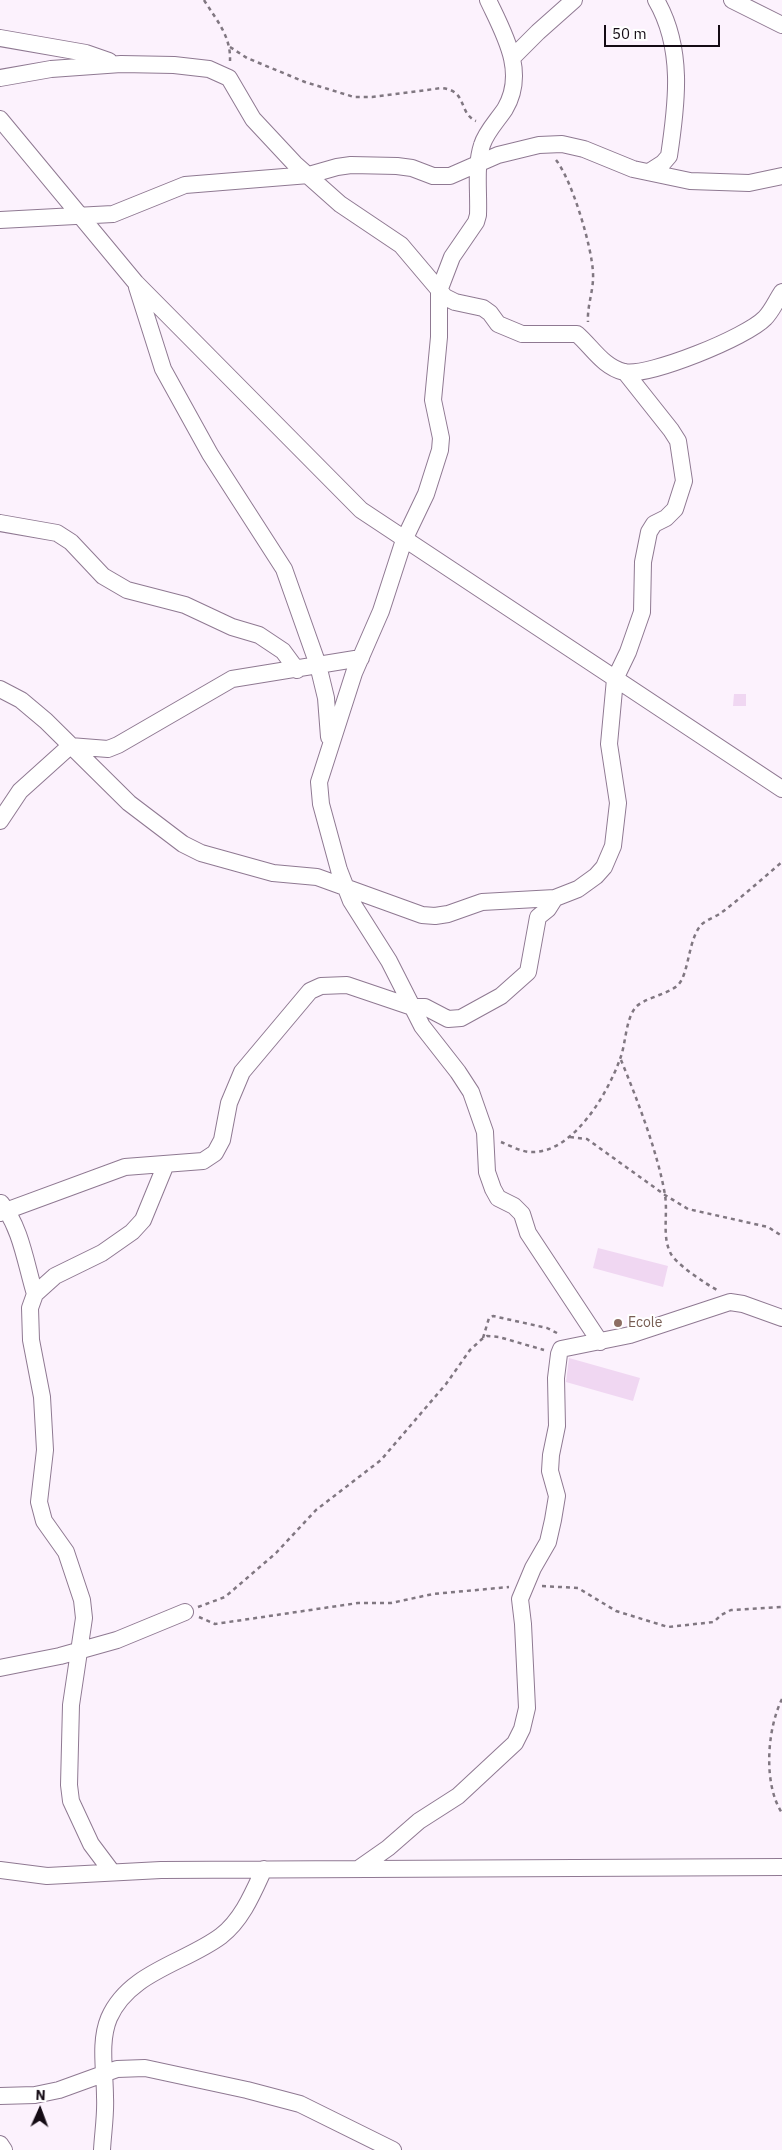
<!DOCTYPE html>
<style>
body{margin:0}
#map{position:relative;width:782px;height:2150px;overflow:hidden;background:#fcf2fd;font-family:"IBM Plex Sans",sans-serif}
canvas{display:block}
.north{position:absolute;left:15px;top:2085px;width:50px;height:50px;-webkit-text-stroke:4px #fff;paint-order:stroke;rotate:2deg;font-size:14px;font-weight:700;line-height:20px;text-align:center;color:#140b14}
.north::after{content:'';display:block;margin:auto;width:18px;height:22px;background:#140b14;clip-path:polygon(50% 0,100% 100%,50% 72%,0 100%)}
.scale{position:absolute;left:604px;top:25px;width:116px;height:22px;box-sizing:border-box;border:2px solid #140b14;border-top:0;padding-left:6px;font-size:15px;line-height:18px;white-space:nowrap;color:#140b14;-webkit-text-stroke:4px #fff;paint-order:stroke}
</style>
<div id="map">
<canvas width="782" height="2150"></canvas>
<div class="north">N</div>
<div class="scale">50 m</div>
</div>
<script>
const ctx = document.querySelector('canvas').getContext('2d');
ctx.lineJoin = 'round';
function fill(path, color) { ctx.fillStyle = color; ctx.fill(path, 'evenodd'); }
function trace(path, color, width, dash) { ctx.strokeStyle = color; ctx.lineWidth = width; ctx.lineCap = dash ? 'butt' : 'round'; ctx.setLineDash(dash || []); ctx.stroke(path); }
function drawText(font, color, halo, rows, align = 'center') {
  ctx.font = font + ' "IBM Plex Sans",sans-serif'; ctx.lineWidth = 4; ctx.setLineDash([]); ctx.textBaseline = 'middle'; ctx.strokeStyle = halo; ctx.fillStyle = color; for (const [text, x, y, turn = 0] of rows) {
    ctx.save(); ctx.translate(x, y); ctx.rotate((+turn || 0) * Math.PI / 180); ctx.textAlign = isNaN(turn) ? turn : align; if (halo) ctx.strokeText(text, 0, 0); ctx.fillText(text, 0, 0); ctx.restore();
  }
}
fill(new Path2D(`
 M734,694h12v12h-13z
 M598,1248l70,18 -5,21 -70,-19z
 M569,1358l71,20 -7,23 -67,-19z`), '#f0d7f2');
const minor = new Path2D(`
 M488,0c16,34 39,72 17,109 -8,12 -19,23 -23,36 -7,21 -3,47 -4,70l-2,7 -24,35 -13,34v46l-6,63 8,38 -1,12 -14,44 -22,46 -23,71 -27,62 -35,109 2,22 18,66 12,31 38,60 33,65 36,46 13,20 14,40 2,40 6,17 5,9 16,8 8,8 6,19 72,109
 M732,0l50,25
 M0,38l86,15 23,8
 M513,57l25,-25 36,-32
 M0,78l51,-9 70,-5 53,1 35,4 20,9 24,41 42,45 45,40 61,41 44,52 10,5 28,6 7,5 8,11 24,10h55c15,13 26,33 47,38 25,5 123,-35 141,-54 7,-7 11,-17 17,-26
 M0,119l136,164 225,227 421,279
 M649,172l14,-9 6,-7c8,-53 15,-108 -13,-156
 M0,220l113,-6 72,-29 124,-10 28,-8 14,-2 46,1 15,2 21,8h17l48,-21 41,-10 23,-1 22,5 49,20 57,12 59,2 33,-7
 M137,287l26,82 47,85 74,115 34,96 8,33 3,39
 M0,523l57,10 14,9 32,34 24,14 58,15 47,22 27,8 24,16 14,19
 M0,689l21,11 25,21 83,82 54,41 18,9 72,20 44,4 105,38 13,1 13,-2 34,-12 73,-4 23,-9 18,-13 8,-9 9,-21 5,-43 -9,-59 6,-65 13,-27 14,-40 1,-50 6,-30 5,-8 12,-6 9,-9 9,-28 -6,-40 -7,-11 -46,-58
 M0,821l20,-30 50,-45 38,3 10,-4 114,-66 129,-21
 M1,1203c20,24 25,62 34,91
 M0,1213l125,-46 78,-6 12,-8 7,-13 7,-37 13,-31 68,-81 11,-5 26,-1 65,22h13l23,12 13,-1 40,-22 27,-24 10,-55 10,-8 7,-11
 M0,1668l60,-12 57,-16 68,-28
 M358,1869l30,-21 31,-27 39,-25 57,-53 7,-14 5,-21 -4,-84 -3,-25 13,-31 15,-26 5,-22 4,-24 -7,-25 1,-16 6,-29 -1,-48 3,-24 2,-5 69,-14 100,-33 13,2 39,14
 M0,1870l47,6 114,-6 621,-3
 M112,1872l-21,-28 -20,-43 -2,-16 2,-80 13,-87 -2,-18 -16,-48 -22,-31 -5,-19 6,-52 -3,-53 -11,-57 -1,-32 5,-14 20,-18 47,-23 30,-21 11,-12 23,-56
 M0,2096l35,-1 24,-5 58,-21 28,-1 102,22 53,14 93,46
 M0,2144l4,6
 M102,2150c1,-18 4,-36 3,-53 0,-26 -6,-55 4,-79 20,-46 76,-55 112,-82 21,-16 32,-43 43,-67`);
trace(minor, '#8f7992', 18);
trace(new Path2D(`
 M204,0c13,21 27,36 26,61
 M230,47l17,11 58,24 49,15h18l70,-9c26,3 16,25 34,33
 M556,160c16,20 36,87 37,113 1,17 -6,32 -5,49
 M621,1060c16,39 37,93 44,135 3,19 -3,40 5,57 4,11 36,32 47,38
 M570,1137l17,2 78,56 23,14 80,18 14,9
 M501,1142c10,4 22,11 33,10 40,-1 74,-59 86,-93 6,-15 5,-37 15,-51 8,-10 32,-13 43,-23 11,-11 10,-45 23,-60 5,-5 14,-8 20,-12 21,-16 41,-34 61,-51
 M483,1338l6,-20 4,-2 54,12 10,5
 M542,1586l36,2 38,23 52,16 46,-5 7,-7 10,-5 51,-3
 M198,1607l27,-10 51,-44 40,-43 65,-50 65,-76 24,-34 12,-11 5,-3 12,1 45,13
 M199,1617l16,7 143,-21h33l42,-9 76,-7
 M782,1699c-15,30 -19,85 0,114`), '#807781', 2.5, [4, 4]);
trace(minor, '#fff', 16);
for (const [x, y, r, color] of [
 [618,1323,5,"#8d6e63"]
]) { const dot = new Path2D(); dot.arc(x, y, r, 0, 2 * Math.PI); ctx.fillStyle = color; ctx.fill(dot); trace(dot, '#fff', 2); }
drawText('14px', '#785e54', '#fff', [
 ["Ecole",628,1323]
], 'left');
</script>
